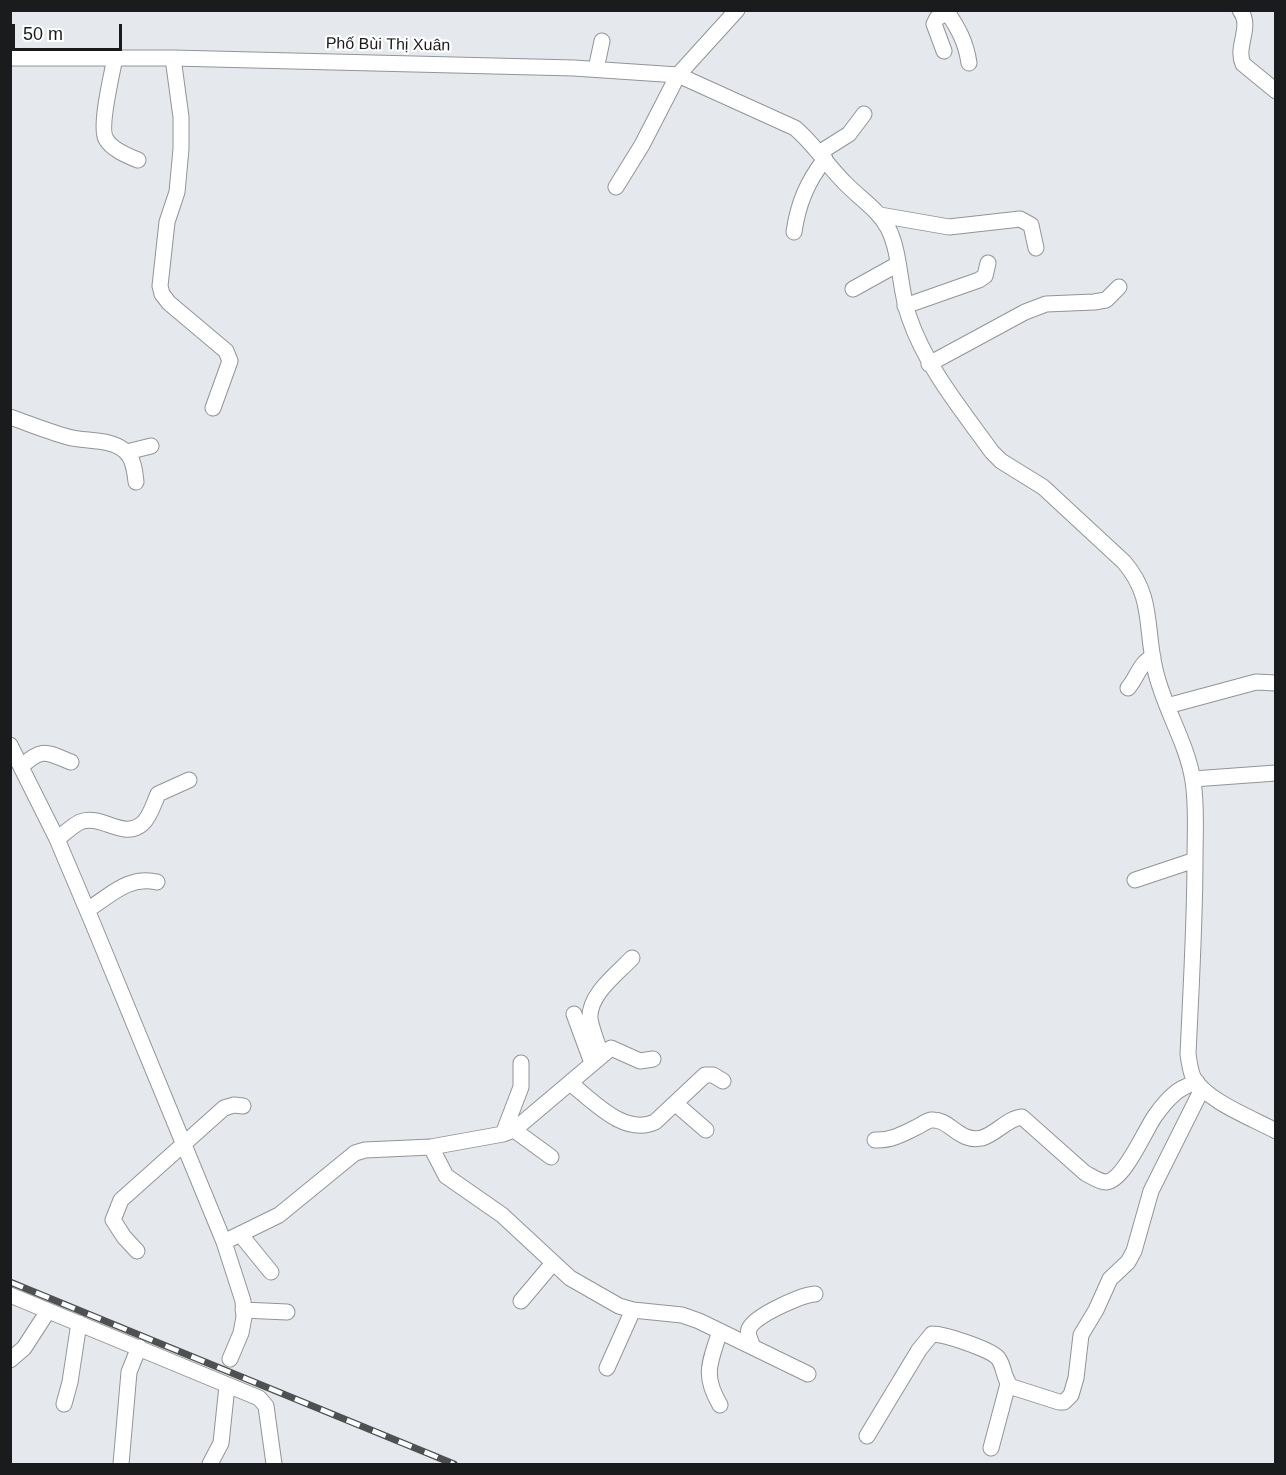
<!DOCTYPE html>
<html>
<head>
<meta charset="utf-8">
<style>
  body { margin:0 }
  #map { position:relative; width:1286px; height:1475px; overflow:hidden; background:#e5e8ed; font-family:Helvetica,sans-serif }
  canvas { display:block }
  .frame { position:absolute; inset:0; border:12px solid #191b1c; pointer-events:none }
  .scale { position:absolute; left:12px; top:24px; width:110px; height:27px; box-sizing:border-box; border:3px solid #191b1c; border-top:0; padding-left:8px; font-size:18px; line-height:21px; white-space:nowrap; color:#191b1c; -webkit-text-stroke:4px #fff; paint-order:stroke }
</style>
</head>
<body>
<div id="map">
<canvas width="1286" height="1475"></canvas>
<div class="frame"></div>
<div class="scale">50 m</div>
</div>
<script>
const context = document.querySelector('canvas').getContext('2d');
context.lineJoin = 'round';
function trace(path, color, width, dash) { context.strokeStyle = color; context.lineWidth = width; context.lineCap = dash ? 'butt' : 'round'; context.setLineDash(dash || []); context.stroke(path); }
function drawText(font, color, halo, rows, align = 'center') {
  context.font = font + ' Helvetica,sans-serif'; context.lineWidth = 4.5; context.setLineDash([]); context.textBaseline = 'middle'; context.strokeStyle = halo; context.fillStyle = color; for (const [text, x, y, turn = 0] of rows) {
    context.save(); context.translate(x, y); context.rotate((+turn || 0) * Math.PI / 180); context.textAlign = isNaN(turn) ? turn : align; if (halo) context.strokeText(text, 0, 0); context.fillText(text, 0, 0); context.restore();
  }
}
const minor = new Path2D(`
  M946,10c12,18 20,32 23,53
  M1240,10c13,17 -5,36 3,54l33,27
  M944,51l-10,-27 3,-6 11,-5
  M10,58h163l401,10 104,7 59,-65
  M115,58c-3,15 -16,70 -9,81 5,10 22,17 32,21
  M173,58l8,59v32l-4,43 -10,30 -7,64 2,8 7,9 57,48 4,10 -17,47
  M596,69l6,-28
  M819,153l30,-19 15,-20
  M616,187l26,-42 36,-70 117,53c19,16 32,37 49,54 15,16 34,27 44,46 13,25 11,61 21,89 17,50 52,92 83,135l9,9 42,26 81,75c30,35 21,65 31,107 8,38 32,73 38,112 4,25 2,52 2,77 0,65 -4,131 -7,196 1,8 2,15 5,23 13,24 59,41 83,54
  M880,215l69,12 71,-8 11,6 5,23
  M794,232c4,-28 13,-50 31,-73
  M853,289l45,-25
  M905,306l74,-26 6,-4 3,-13
  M929,364l96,-52 21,-8 48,-2 12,-2 13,-13
  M10,417c20,7 39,15 58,20 18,5 44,1 58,15 8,7 9,21 10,30
  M127,452l24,-6
  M1128,688c9,-10 12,-26 25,-31
  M1167,706l89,-24 20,1
  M10,745l47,94 36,85 131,318 19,59 1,16 -3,16 -11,26
  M21,767c21,-20 25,-15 50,-5
  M1193,779l83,-6
  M57,839c7,-5 15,-13 23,-17 21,-9 44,19 63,1 7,-6 11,-20 15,-29l31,-14
  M1135,880l60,-20
  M87,910c23,-14 42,-35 70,-28
  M574,1014l18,49
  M601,1055c-3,-11 -9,-24 -11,-36 -2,-24 27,-45 42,-61
  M570,1083c23,18 54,53 85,39l50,-47h8l10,6
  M676,1104l30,26
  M514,1130l37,27
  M503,1134l18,-47v-24
  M875,1140c16,1 30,-7 44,-14 3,-2 8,-5 12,-6 19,-2 27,23 51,18 14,-4 26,-20 40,-21l63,56c6,3 14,9 21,9 18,-1 39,-52 49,-66 5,-7 11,-15 18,-21 7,-7 15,-10 24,-13
  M431,1147l15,29 56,39 68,63 49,28 14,4 49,5 17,6 109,53
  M240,1234l31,38
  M224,1242l55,-27 76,-62 10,-3 66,-3 72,-13 11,-4 97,-82 29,13 13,-2
  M137,1251l-13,-14 -11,-17 8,-20 103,-92 10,-3 9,1
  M10,1295l249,103 7,8 8,58
  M521,1301l32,-38
  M243,1310l44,2
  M753,1347c-2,-5 -6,-13 -4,-18 6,-14 53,-34 66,-35
  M10,1360l14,-12 24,-37
  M607,1368l26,-58
  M64,1404l6,-22 9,-59
  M720,1405c-18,-31 -10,-42 0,-74
  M867,1436l52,-86 13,-16c12,0 58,15 66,24 7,9 5,22 14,29l47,15h5l7,-7 5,-17 5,-43 15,-25 14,-31 18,-17 6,-11 17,-60 51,-102
  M991,1448l17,-64
  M121,1464l8,-92 10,-25
  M210,1464l11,-21 6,-57`);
trace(minor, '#919599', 17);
trace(minor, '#fff', 15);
const rail = new Path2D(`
  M10,1282l444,182`);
trace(rail, '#4e5052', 7);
trace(rail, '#fff', 4.5, [14]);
drawText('16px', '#191b1c', '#fff', [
  ["Phố Bùi Thị Xuân",388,45,1]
]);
</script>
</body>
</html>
